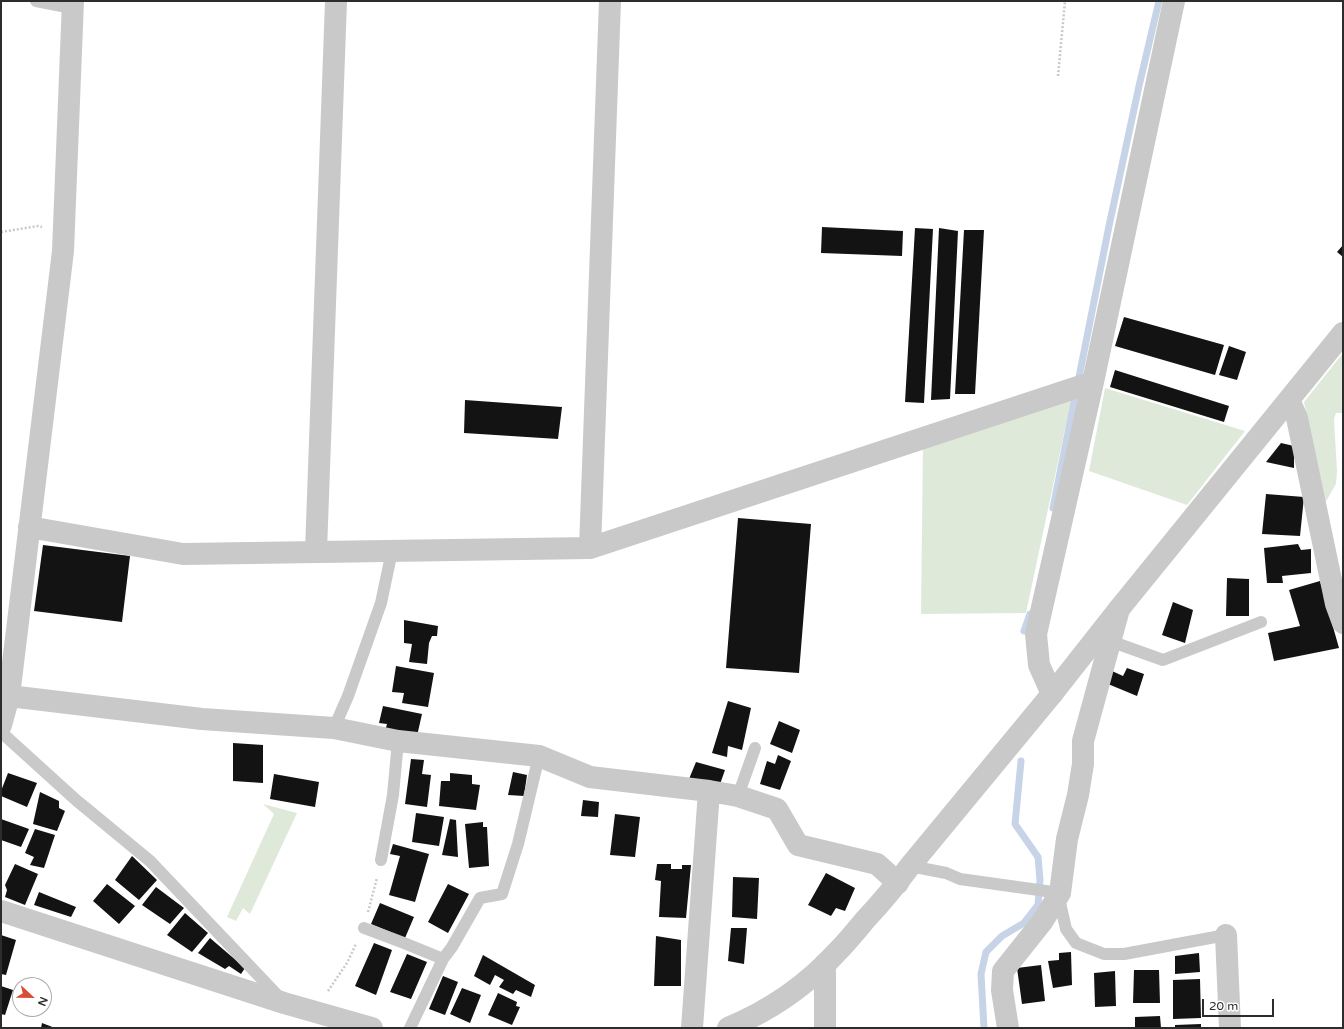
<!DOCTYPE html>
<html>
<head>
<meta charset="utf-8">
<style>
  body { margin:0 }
  #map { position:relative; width:1344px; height:1029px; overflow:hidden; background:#fff; font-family:"Varela Round",sans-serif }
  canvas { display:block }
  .frame { position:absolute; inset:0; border:2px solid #2c2c2c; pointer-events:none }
  .north { position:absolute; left:12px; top:977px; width:40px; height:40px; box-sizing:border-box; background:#fff; border:1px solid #ababab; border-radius:50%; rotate:112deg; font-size:11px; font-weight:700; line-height:16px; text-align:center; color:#2c2c2c }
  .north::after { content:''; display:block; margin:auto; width:14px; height:18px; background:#d94d37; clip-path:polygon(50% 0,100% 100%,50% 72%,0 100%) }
  .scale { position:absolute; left:1202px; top:999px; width:72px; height:18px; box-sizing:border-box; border:2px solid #2c2c2c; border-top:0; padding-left:5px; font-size:12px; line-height:14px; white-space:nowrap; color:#2c2c2c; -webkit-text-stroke:3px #fff; paint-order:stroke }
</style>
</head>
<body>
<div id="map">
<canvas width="1344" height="1029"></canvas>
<div class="frame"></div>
<div class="north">N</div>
<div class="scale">20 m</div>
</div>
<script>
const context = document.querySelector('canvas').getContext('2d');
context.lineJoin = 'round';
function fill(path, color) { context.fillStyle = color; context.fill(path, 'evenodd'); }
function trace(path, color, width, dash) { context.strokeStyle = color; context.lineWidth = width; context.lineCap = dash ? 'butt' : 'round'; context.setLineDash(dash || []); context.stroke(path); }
fill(new Path2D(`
  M1343,353v60h-7l-2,6 3,52 -1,13 -11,19 -21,-101z
  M1105,388l140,43 -58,74 -98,-34z
  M1072,396l-46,217 -105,1 2,-171z
  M263,804l34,9 -47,101 -7,-6 -7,13 -9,-4 47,-103z`), '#dfe9da');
trace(new Path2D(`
  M1053,508l56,-282 30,-140 20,-85
  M1024,631l6,-17
  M984,1028l-3,-54 5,-22 16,-16 22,-13 14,-18 2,-25 -2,-23 -23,-33 6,-63`), '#c7d4e8', 7);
fill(new Path2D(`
  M822,227l81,4 -1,25 -81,-3z
  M915,228l18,1 -9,174 -19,-1z
  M939,228l19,3 -8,168 -19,1z
  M964,230h20l-9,164h-20z
  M1343,245v12l-6,-5z
  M1124,317l100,28 -9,30 -100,-29z
  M1229,346l17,6 -9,28 -18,-5z
  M1115,370l114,36 -5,16 -114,-35z
  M465,400l97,7 -4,32 -94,-6z
  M1281,443l13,3v22l-28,-6z
  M1266,494l38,3 -4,39 -38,-2z
  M738,518l73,6 -12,149 -73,-5z
  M1298,544l3,6 10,-1v24l-29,3 1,7h-16l-3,-35z
  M43,545l87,11 -8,66 -88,-11z
  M1227,578l22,1v37h-23z
  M1320,581l19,67 -65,13 -6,-28 32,-7 -11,-36z
  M1173,602l20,8 -8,33 -23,-8z
  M404,620l34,6 -1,10h-5l-3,7 -2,21 -18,-2 3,-18 -8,-1z
  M396,666l38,7 -6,34 -26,-4 2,-10 -12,-1z
  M1127,668l17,6 -7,22 -29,-12 4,-13 11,5z
  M728,701l23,7 -9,42 -14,-4 -1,11 -15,-4z
  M383,706l39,8 -5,22 -32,-5 2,-7 -8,-1z
  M779,721l21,9 -8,23 -22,-9z
  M233,743l30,2v38l-30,-2z
  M778,755l13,6 -11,29 -20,-6 7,-23 8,3z
  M411,759l13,1 -2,14 9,1 -4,32 -22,-3z
  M696,762l29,8 -6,17 -30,-8z
  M513,772l14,3 -3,21 -16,-1z
  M8,773l29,10 -10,24 -26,-11v-5z
  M450,773l22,2v9l8,1 -4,25 -37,-4 2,-25h9z
  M274,774l45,8 -4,25 -45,-8z
  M40,792l19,9v7l6,3 -8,20 -24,-7z
  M583,800l16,2 -1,15 -17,-1z
  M416,813l28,4 -5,29 -27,-4z
  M615,814l25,3 -5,40 -25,-2z
  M1,819l28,10 -8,18 -20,-7z
  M450,819l6,1 2,37 -16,-2z
  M483,822v5h4l2,39 -20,2 -4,-44z
  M35,829l20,6 -11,33 -14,-3 4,-8 -9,-4z
  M393,844l36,10 -14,48 -26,-7 11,-39 -10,-2z
  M132,856l25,24 -18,20 -24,-20z
  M15,864l23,10 -13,31 -20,-8 2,-7 -2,-5z
  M657,864h14v5h11v-4h9l-5,53 -27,-1 2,-36 -6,-1z
  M826,873l29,15 -10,23 -9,-3 -5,8 -23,-11z
  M733,877l26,1 -2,41 -25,-2z
  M107,884l28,22 -16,18 -26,-23z
  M448,884l21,10 -21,39 -20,-11z
  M156,887l28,21 -14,16 -28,-19z
  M39,892l37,15 -5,10 -37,-12z
  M380,903l34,14 -9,21 -34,-14z
  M185,913l23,20 -16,19 -25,-17z
  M731,928h16l-3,36 -16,-3z
  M1,935l15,5 -10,35 -5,-1z
  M656,936l25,4v46h-27z
  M210,938l35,30 -4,6 -12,-8 -4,3 -27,-16z
  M374,943l18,7 -16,45 -21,-9z
  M1071,952l1,33 -19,3 -5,-27 11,-1v-7z
  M1199,953l1,19 -25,2v-18z
  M407,954l20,8 -16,37 -21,-7z
  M483,955l52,30 -4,12 -15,-7 -3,4 -14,-7 5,-7 -9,-5 -5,10 -16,-9z
  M1041,965l4,36 -23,3 -5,-36z
  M1134,970h25l1,33h-27z
  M1115,971l1,35 -21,1 -1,-34z
  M443,976l15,6 -13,33 -16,-6z
  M1200,979l1,39 -28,1v-39z
  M1,986l12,4 -8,25 -4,-1z
  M462,988l19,7 -11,28 -20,-9z
  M498,993l19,9 -1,4 4,1 -8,18 -24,-10z
  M1160,1016l1,12h-26v-11z
  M42,1023l13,5h-14z
  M1201,1024v4h-26v-3z`), '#131313');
trace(new Path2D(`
  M1058,76l7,-75
  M1,232l37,-6 4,1
  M368,912l9,-34
  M328,991l19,-28 9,-19`), '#c9c9c9', 2.5, [2, 2]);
trace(new Path2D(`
  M36,1l36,7
  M1110,641l53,19 98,-38
  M334,728l14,-32 33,-93 11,-52
  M1,732l75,68 74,61 129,136
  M738,796l17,-48
  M381,860l12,-65 5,-54
  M910,866l36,7 14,6 100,14
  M1059,898l7,31 10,14 28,11h20l102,-19
  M364,928l40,15 39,16
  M410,1028l33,-69 9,-12 28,-49 22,-4 16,-50 21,-88`), '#c9c9c9', 12);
trace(new Path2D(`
  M1289,400l8,18 39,186 7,19
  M29,527l154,27 407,-6 503,-166
  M590,548l20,-547
  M316,551l20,-550
  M1052,694l-13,-29 -3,-31 57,-252 81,-381
  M9,696l193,23 132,9 64,13 141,15 51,21 119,14 29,5 39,13 21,36 79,19 21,19
  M1,725l8,-29 54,-445 10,-250
  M1226,935l4,93
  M825,964v64
  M692,1028l17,-237
  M1008,1028l-6,-38 1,-19 39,-49 18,-29 7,-54 11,-44 5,-31v-23l36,-132`), '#c9c9c9', 22);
trace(new Path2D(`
  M1,911l283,92 88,25
  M728,1028c41,-17 79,-43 109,-76 10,-10 19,-21 28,-32 16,-17 31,-35 45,-54l142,-172 67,-85 224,-276`), '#c9c9c9', 22);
</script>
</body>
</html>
